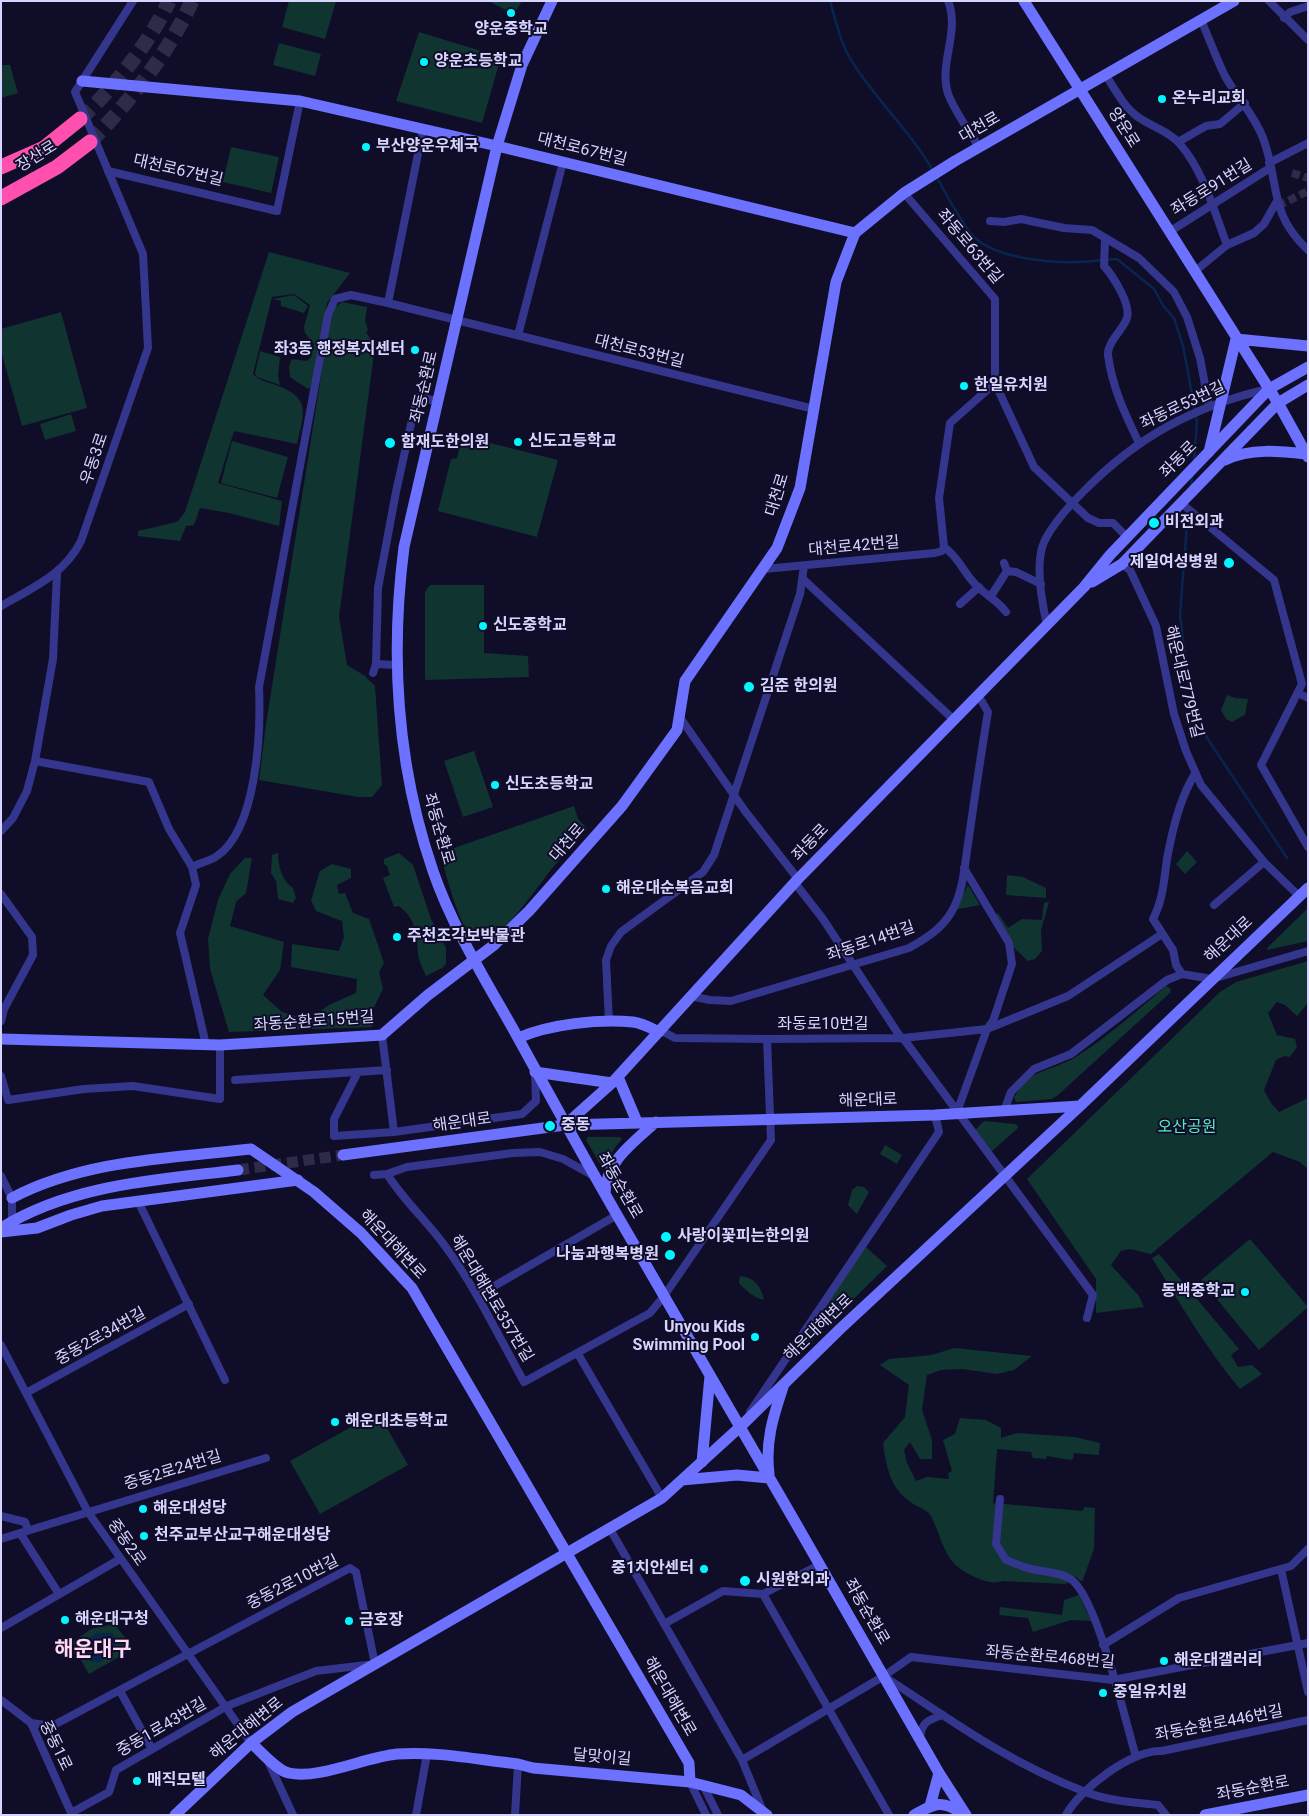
<!DOCTYPE html>
<html>
<head>
<meta charset="utf-8">
<style>
  body { margin:0 }
  #map { position:relative; width:1309px; height:1816px; overflow:hidden; background:#100d29; font-family:Roboto,sans-serif }
  canvas { display:block }
  .frame { position:absolute; inset:0; border:2px solid #d7d5ff; pointer-events:none }
</style>
</head>
<body>
<div id="map">
<canvas width="1309" height="1816"></canvas>
<div class="frame"></div>
</div>
<script>
const context = document.querySelector('canvas').getContext('2d');
context.lineJoin = 'round';
function fill(path, color) { context.fillStyle = color; context.fill(path, 'evenodd'); }
function trace(path, color, width, dash) { context.strokeStyle = color; context.lineWidth = width; context.lineCap = dash ? 'butt' : 'round'; context.setLineDash(dash || []); context.stroke(path); }
function drawText(font, color, halo, rows, align = 'center') {
  context.font = font + ' Roboto,"Noto Sans KR",sans-serif'; context.lineWidth = 4; context.setLineDash([]); context.textBaseline = 'middle'; context.strokeStyle = halo; context.fillStyle = color; for (const [text, x, y, turn = 0] of rows) {
    context.save(); context.translate(x, y); context.rotate((+turn || 0) * Math.PI / 180); context.textAlign = isNaN(turn) ? turn : align; if (halo) context.strokeText(text, 0, 0); context.fillText(text, 0, 0); context.restore();
  }
}
fill(new Path2D(`
  M289,1h47l-11,38 -43,-12z
  M488,1h34l-8,13z
  M419,32l82,25 -19,66 -86,-22z
  M279,43l42,11 -6,22 -42,-11z
  M1,65h9l8,28 -17,5z
  M231,147l48,10 -8,36 -48,-11z
  M269,252l81,21 -23,30 -16,84 -3,2 -18,-12 -1,-11 3,-7 15,2 4,-4 3,-13 -9,-11 -1,-6 6,-22 -16,-11 -22,3 -19,77c6,7 12,7 20,10 38,13 32,27 24,60l-63,-13 -16,52 64,18 -3,25 -50,-13 -29,-5 -6,17 -8,1 -6,15 -42,-5v-5l39,-9 8,-10z
  M294,295l14,11 -4,7 -23,-7v-5l-8,-2z
  M342,302l25,5 -2,13 3,10 -2,2 9,14 -36,271 8,48 18,11 10,10 7,99 -10,12h-14l-99,-17 7,-56 64,-405 4,-11z
  M61,312l26,96 -65,18 -21,-75v-22z
  M260,351l20,6 -2,19 2,9 -23,-8 -2,-3z
  M71,414l5,17 -31,9 -5,-16z
  M462,436l96,24 -21,77 -99,-26 13,-52 6,-1z
  M232,441l56,16 -11,41 -56,-15z
  M430,585h54v68l44,3 1,21 -104,3v-88z
  M1227,695l8,3 13,1 -3,16 -13,7 -6,-3 -5,-9z
  M474,751l19,56 -30,10 -19,-56z
  M574,806l4,13 9,9c-12,14 -25,28 -37,43 -12,15 -55,80 -75,69 -15,-8 -30,-70 -35,-87z
  M1187,851l10,11 -12,12 -9,-10z
  M278,853c0,13 4,28 15,35l3,10 -3,5 -15,-4 -2,-18 -5,-8 1,-18z
  M399,853l14,12 18,54 15,29v16l-4,4 -16,8c-3,-7 -8,-16 -8,-23 -1,-19 -2,-34 -19,-47l-5,1 -11,-29 7,-3 -3,-9 -3,-2v-5z
  M245,858h7l-6,35 -10,9 -6,24 54,16 -4,28 -17,25 19,17 26,8 21,-15 27,-12 1,-14 -66,-12 1,-23 47,7 5,-14 -2,-16 -26,-10 -5,-11 9,-29 12,-7 19,5v9l-14,7 2,9 6,-1 8,20 16,6 15,44 -5,9 4,17 -10,20 -1,18 -143,5 -19,-63 -2,-30 10,-39 12,-26z
  M1007,875l16,2 23,11v10l-40,-3z
  M968,885l12,20 -22,4 -1,-2z
  M1049,902l-8,28 1,21 -7,8 -7,2 -16,-15 -16,-31 2,-2 10,15 14,-9 20,1 2,-17z
  M1308,908v33l-41,9 1,-3z
  M1308,961v42l-11,13 -12,-11 -8,-3 -9,11 9,22 18,4 2,8 -7,10 -6,-1 -8,4 -12,30 7,13 8,9 29,-14v71l-8,-7 -27,-10 -122,102 -21,-5 -9,2 -10,14 28,31 5,11 -48,6v-34l-69,-100 193,-187 16,-10z
  M1166,986l4,2 1,4 -113,103 -6,4 -36,3 -2,-5c17,-29 35,-25 60,-39 30,-18 65,-49 92,-72z
  M984,1121l31,3 3,2 -1,3 -25,22h-4l-13,-21z
  M588,1137h32l2,2 -8,10 -11,20 -17,-29z
  M885,1145l17,10 -5,9 -17,-10z
  M857,1186l7,1 5,5 -12,22 -9,-9 4,-15z
  M1250,1239l58,68 -49,43 -58,-70z
  M866,1247l21,19 -76,75 -5,1 -1,-6z
  M1159,1254l80,95 -8,6 7,12 14,-2 10,9 -22,15c-34,-40 -60,-86 -88,-131z
  M740,1276c14,1 21,10 24,24 -11,-3 -18,-9 -25,-17z
  M954,1348l78,8 -18,14 -17,4 -35,-5 -21,1 -14,5 -5,35 10,30v19h-12l-10,-17 -6,8 3,13 9,18 11,-4 22,2 -1,-6 4,-2 -9,-31 12,-6 5,-16 26,2 15,8v10l16,-5 58,4 25,6 -1,12 -25,-2 -1,6 -3,1 -23,-4 -1,3 -13,-1 -2,-6 -34,-3 -4,54 90,8 1,-4 11,1 -1,41 -12,33 -7,-6 -9,8 -63,-3c-10,3 -16,1 -26,-3 -35,-15 -31,-32 -46,-62 -3,-6 -14,-9 -19,-13 -21,-13 -26,-36 -29,-60l22,-26 4,-32 -29,-20 9,-6 43,-4z
  M378,1412l30,53 -88,49 -30,-53z
  M1079,1595l12,26 -20,-1 -38,12 -5,-14 -29,-3 1,-8 62,8 2,-15z
  M110,1625h5l13,16 -2,12 -37,21 -11,-19 -6,-2 -4,-8 23,-16zM111,1633l5,5 -2,14 -24,9 -5,-8 1,-12 10,-7z`), '#103430');
fill(new Path2D(`
  M111,1633l5,5 -2,14 -14,10 -10,-1 -5,-8 1,-12 10,-7zM99,1641l4,1 1,4 -6,8 -6,2v-5z`), '#07264f');
trace(new Path2D(`
  M830,1c6,21 11,44 23,62 24,38 58,69 80,108
  M936,176c8,14 28,52 39,62 22,20 74,25 104,24 12,0 25,-3 38,-3l37,30 10,18 10,11 9,28 14,75 -3,40
  M1191,486l1,-12
  M1188,512l-8,102 8,68 19,56 80,120`), '#07264f', 2.5);
trace(new Path2D(`
  M1292,173l16,5
  M1278,206l30,-15`), '#2e2b49', 8, [8, 4]);
trace(new Path2D(`
  M238,1170l105,-15`), '#2e2b49', 11, [11, 5.5]);
trace(new Path2D(`
  M80,119c33,-30 70,-77 89,-118
  M90,142c40,-41 78,-88 102,-141`), '#2e2b49', 15, [15, 8]);
trace(new Path2D(`
  M948,1c12,29 -8,60 -1,89 3,15 24,43 32,58
  M1269,1l39,39
  M1284,18l6,-6 18,-6
  M1201,20c8,18 15,38 24,56 12,22 29,38 38,62 17,45 5,75 45,112
  M1105,74c10,15 18,32 33,43 14,10 31,14 42,27 24,28 34,67 47,101
  M1178,142l28,-16 14,-2 25,-21
  M1269,163l39,-20
  M108,171l169,40 23,-110
  M904,193l91,106v84l39,84 54,51 11,5h14l14,14
  M990,221l14,1 17,-3 43,9 28,2 47,28 35,34 13,25 13,41 9,48
  M1169,232l101,-64
  M1105,240l-1,26c9,10 27,38 23,52 -4,12 -20,24 -19,37 4,32 17,59 31,88
  M1194,272l33,-27 27,-12 10,-9 13,-23
  M388,303l35,-174
  M518,335l45,-173
  M1181,503l93,77 28,104 -41,81 47,82
  M944,547c15,10 20,27 33,39 10,10 21,15 29,26
  M1004,563l3,8 9,1 25,12
  M1122,564l8,6 26,56 18,88 12,37 15,34 63,77 35,34
  M764,569l171,-16 7,-2 2,-4 -5,-49 11,-75 45,-40
  M803,579l151,141
  M991,596l16,-25
  M960,604l19,-17
  M1,606c31,-18 64,-32 80,-65l67,-193 -5,-94 -68,-162 58,-91
  M1047,625c-5,-22 -12,-62 -3,-83 9,-19 26,-37 40,-51 53,-54 110,-85 184,-102
  M376,664l2,-76 18,-96 21,-95 20,4
  M373,673l3,-9 20,1
  M1298,693l10,5
  M679,716l66,95 53,68
  M35,761l114,21 20,47 23,38 4,18 -16,48 26,112
  M1195,774c-15,23 -23,57 -28,85 -3,21 -4,41 -14,60l20,31 3,15 6,9 30,5 96,-28
  M1,831l12,-13 14,-27 8,-30 18,-102 4,-86
  M192,867c8,-4 18,-6 25,-11 40,-27 44,-124 42,-169l69,-372 7,-16 16,-4 37,8 426,106
  M795,883l28,36 78,119
  M1,894l31,43 1,18 -29,54 -3,12
  M1214,905l50,-43
  M690,996l20,4 21,1 178,-53c16,-9 33,-19 43,-37 12,-21 13,-50 17,-74 6,-42 12,-83 19,-125l-10,-17
  M609,1022l-3,-62 5,-14 10,-14 82,-60 11,-17 86,-261 4,-28
  M660,1030l15,8 92,1 136,-1 84,-9 81,-33 94,-62
  M382,1035l12,97 128,-18 14,-13 -1,-29
  M903,1038l190,257 -6,23
  M358,1072l-24,47v17l60,-4
  M1,1076l7,24 76,-11 49,-3 87,13v-54
  M235,1080l152,-10
  M1004,1111l7,-19 23,-23 37,-15 96,-74 15,-6
  M957,1112l30,-83 6,-8 19,-57 -3,-21 -45,-75
  M374,1175l13,-1
  M1,1176l11,22v24
  M594,1176l-31,-17 -23,-7 -27,1 -106,14 -20,7c17,27 40,47 58,72 31,42 54,91 79,136l126,-69 14,-17 107,-156 -4,-101
  M138,1201l87,179
  M477,1296l140,-81
  M1,1345l87,167 163,231
  M578,1354l84,144
  M26,1393l163,-89
  M750,1412l189,-280 -4,-17
  M1000,1499l-4,45 10,16c8,3 17,7 25,9 13,3 30,3 41,11 26,21 53,140 64,177
  M1,1516l24,6 3,8
  M610,1529l132,231 20,49
  M20,1533l39,61
  M1,1539l265,-81
  M1281,1569l27,123
  M763,1594l126,221
  M664,1624l59,-33 40,3 56,-29
  M1,1628l119,-69
  M1103,1645l76,-47 112,-32 17,-17
  M885,1677c66,43 124,86 198,114 24,10 50,11 75,14l8,10
  M120,1691l32,58
  M1,1700l30,23 41,92
  M31,1723l21,3 298,-158 6,4 19,92 -59,7 -89,35 -111,64 -7,22 -38,21
  M920,1739c1,-16 7,-19 23,-24
  M742,1760l142,-84 27,-19 202,23 195,-37
  M268,1761l25,54
  M690,1782l16,33
  M703,1785l15,30
  M416,1815l11,-61
  M515,1815l3,-51
  M1066,1815c14,-26 65,-65 96,-64l146,-31`), '#34368d', 8);
trace(new Path2D(`
  M552,1l-30,64 -25,81 -93,401c-14,109 -7,219 29,324 19,56 55,113 84,165 33,60 66,120 100,179 108,186 216,371 322,558l27,42
  M1024,1l254,402 30,54
  M82,81l218,20 197,45 358,87
  M1209,452l27,-113 72,7
  M1225,460c26,-12 54,-9 81,-6l1,-3
  M1092,582l30,-18 156,-161 30,-18
  M518,1038c32,-14 80,-19 115,-16 9,1 18,6 26,10
  M1,1039l219,6 162,-10 46,-40 66,-50 35,-34 93,-105 55,-76 8,-49 92,-133 23,-60 36,-206 19,-49 49,-40 51,-32 279,-160
  M535,1072l77,11
  M618,1077l19,45
  M565,1125l47,-42 186,-204 286,-292 26,-32 159,-166 39,-22
  M343,1155l222,-30 370,-10 145,-9 228,-218
  M605,1194c0,-32 29,-52 51,-72
  M12,1198c72,-38 159,-40 239,-49l63,43 47,41 51,55 277,475 1,19
  M1,1228c71,-44 156,-48 237,-58
  M1,1232l36,-4 34,-13 31,-9 196,-26
  M702,1462l8,-86
  M769,1474c-4,-32 4,-57 14,-87
  M682,1480l55,-5 32,3
  M251,1743c10,8 26,28 38,30 28,7 77,-16 108,-19 40,-3 82,6 121,10l15,4 157,14 51,13 26,20
  M930,1806l9,-33
  M175,1815l76,-72 41,-31 370,-214 78,-71 100,-98 240,-223
  M914,1815c21,-12 29,-16 50,0
  M1205,1815l103,-20`), '#6c72ff', 11);
trace(new Path2D(`
  M1,167l43,-19 36,-29
  M1,198l56,-31 33,-25`), '#ff50af', 15);
for (const [x, y, r, color] of [
  [511,13,5,"#01f6ff"],
  [424,62,5,"#01f6ff"],
  [1162,99,5,"#01f6ff"],
  [366,147,5,"#01f6ff"],
  [415,350,5,"#01f6ff"],
  [964,386,5,"#01f6ff"],
  [518,442,5,"#01f6ff"],
  [390,443,6,"#01f6ff"],
  [1154,523,6,"#01f6ff"],
  [1229,563,6,"#01f6ff"],
  [483,626,5,"#01f6ff"],
  [749,687,6,"#01f6ff"],
  [495,785,5,"#01f6ff"],
  [606,889,5,"#01f6ff"],
  [397,937,5,"#01f6ff"],
  [550,1126,6,"#01f6ff"],
  [666,1237,6,"#01f6ff"],
  [670,1255,6,"#01f6ff"],
  [1245,1292,5,"#01f6ff"],
  [755,1337,5,"#01f6ff"],
  [335,1422,5,"#01f6ff"],
  [143,1509,5,"#01f6ff"],
  [144,1536,5,"#01f6ff"],
  [704,1569,5,"#01f6ff"],
  [745,1581,6,"#01f6ff"],
  [65,1620,5,"#01f6ff"],
  [349,1621,5,"#01f6ff"],
  [1164,1661,5,"#01f6ff"],
  [1103,1693,5,"#01f6ff"],
  [137,1781,5,"#01f6ff"]
]) { const dot = new Path2D(); dot.arc(x, y, r, 0, 2 * Math.PI); context.fillStyle = color; context.fill(dot); trace(dot, '#100d29', 2); }
drawText('bold 16px', '#d7d5ff', '#100d29', [
  ["양운중학교",511,30,"center"],
  ["양운초등학교",434,62],
  ["온누리교회",1172,99],
  ["부산양운우체국",376,147],
  ["좌3동 행정복지센터",405,350,"right"],
  ["한일유치원",974,386],
  ["신도고등학교",528,442],
  ["함재도한의원",401,443],
  ["비전외과",1165,523],
  ["제일여성병원",1218,563,"right"],
  ["신도중학교",493,626],
  ["김준 한의원",760,687],
  ["신도초등학교",505,785],
  ["해운대순복음교회",616,889],
  ["주천조각보박물관",407,937],
  ["중동",561,1126],
  ["사랑이꽃피는한의원",677,1237],
  ["나눔과행복병원",659,1255,"right"],
  ["동백중학교",1235,1292,"right"],
  ["Unyou Kids",745,1328,"right"],
  ["Swimming Pool",745,1346,"right"],
  ["해운대초등학교",345,1422],
  ["해운대성당",153,1509],
  ["천주교부산교구해운대성당",154,1536],
  ["중1치안센터",694,1569,"right"],
  ["시원한외과",756,1581],
  ["해운대구청",75,1620],
  ["금호장",359,1621],
  ["해운대갤러리",1174,1661],
  ["중일유치원",1113,1693],
  ["매직모텔",147,1781]
], 'left');
drawText('16px', '#d7d5ff', '#100d29', [
  ["대천로",980,128,-30],
  ["양운로",1123,128,58],
  ["대천로67번길",582,150,14],
  ["장산로",37,157,-32],
  ["대천로67번길",178,171,13],
  ["좌동로91번길",1212,188,-32],
  ["좌동로63번길",969,247,50],
  ["대천로53번길",639,352,14],
  ["좌동순환로",425,387,-77],
  ["좌동로53번길",1183,406,-25],
  ["우동3로",95,459,-71],
  ["좌동로",1179,460,-45],
  ["대천로",778,495,-73],
  ["대천로42번길",854,547,-5],
  ["해운대로779번길",1183,682,76],
  ["좌동순환로",438,829,74],
  ["대천로",568,843,-49],
  ["좌동로",811,843,-46],
  ["해운대로",1229,940,-43],
  ["좌동로14번길",871,942,-19],
  ["좌동순환로15번길",314,1022,-4],
  ["좌동로10번길",823,1025],
  ["해운대로",868,1101,-2],
  ["해운대로",462,1123,-8],
  ["좌동순환로",619,1186,60],
  ["해운대해변로",392,1245,47],
  ["해운대해변로357번길",491,1299,59],
  ["해운대해변로",819,1328,-44],
  ["중동2로34번길",101,1337,-29],
  ["중동2로24번길",173,1471,-17],
  ["중동2로",126,1543,55],
  ["중동2로10번길",293,1583,-27],
  ["좌동순환로",866,1612,60],
  ["좌동순환로468번길",1050,1658,5],
  ["해운대해변로",669,1697,60],
  ["좌동순환로446번길",1219,1724,-11],
  ["중동1로43번길",162,1728,-30],
  ["해운대해변로",247,1729,-39],
  ["중동1로",55,1746,64],
  ["달맞이길",602,1758,5],
  ["좌동순환로",1253,1789,-11]
]);
drawText('16px', '#55ecbc', '#100d29', [
  ["오산공원",1187,1128]
]);
drawText('bold 21px', '#ffd7f3', '#100d29', [
  ["해운대구",93,1651]
]);
</script>
</body>
</html>
